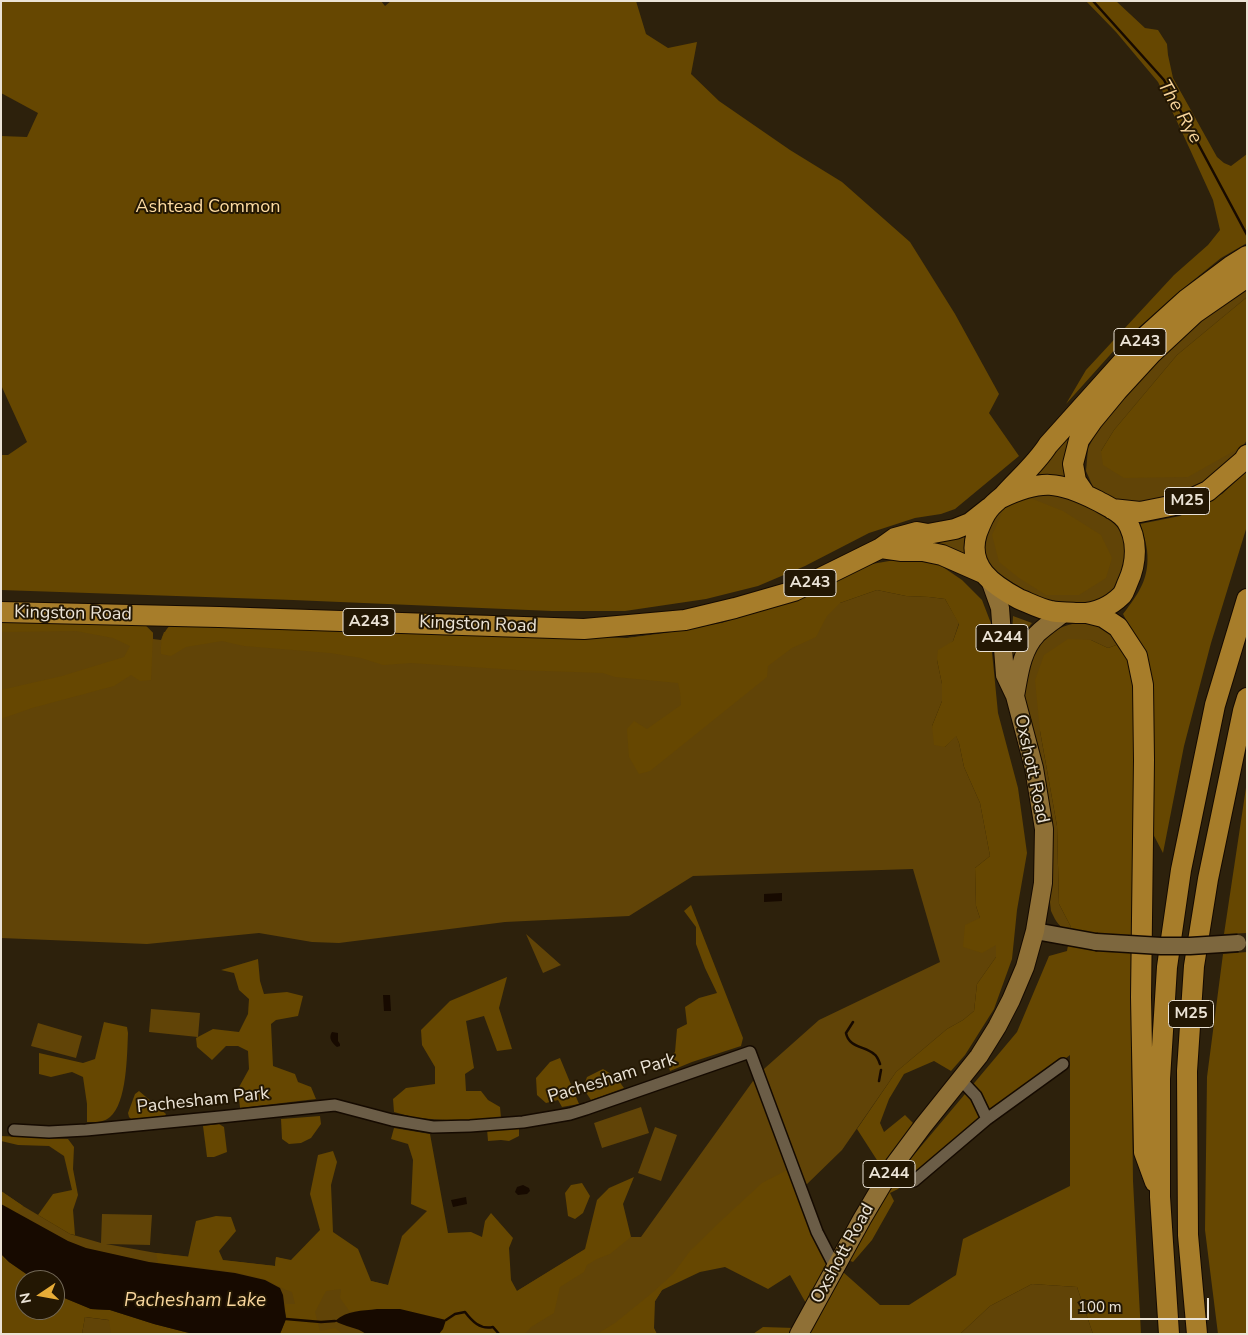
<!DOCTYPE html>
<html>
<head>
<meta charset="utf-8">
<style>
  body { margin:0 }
  #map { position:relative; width:1248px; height:1335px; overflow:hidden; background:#2d210c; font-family:"Nunito Sans",sans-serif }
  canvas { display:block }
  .frame { position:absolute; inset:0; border:2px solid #ebe3d6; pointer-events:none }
  .north { position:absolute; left:15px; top:1270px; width:50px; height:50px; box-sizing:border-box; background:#231703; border:1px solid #736957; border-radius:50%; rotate:258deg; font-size:14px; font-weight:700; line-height:20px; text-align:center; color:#ebe3d6 }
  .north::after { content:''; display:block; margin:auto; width:18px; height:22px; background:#e7ac37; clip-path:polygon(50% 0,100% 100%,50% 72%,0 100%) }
  .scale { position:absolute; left:1070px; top:1298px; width:139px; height:22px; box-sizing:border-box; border:2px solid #ebe3d6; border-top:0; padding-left:6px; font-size:15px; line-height:18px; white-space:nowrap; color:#ebe3d6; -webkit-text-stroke:4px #231703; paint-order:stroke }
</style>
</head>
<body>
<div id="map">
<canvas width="1248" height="1335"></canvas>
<div class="frame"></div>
<div class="north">N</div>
<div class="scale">100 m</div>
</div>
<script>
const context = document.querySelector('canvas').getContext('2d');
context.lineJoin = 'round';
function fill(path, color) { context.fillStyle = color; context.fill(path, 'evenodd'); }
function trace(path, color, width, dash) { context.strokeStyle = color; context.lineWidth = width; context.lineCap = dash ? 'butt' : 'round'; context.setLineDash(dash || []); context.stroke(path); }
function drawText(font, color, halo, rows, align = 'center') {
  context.font = font + ' "Nunito Sans",sans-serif'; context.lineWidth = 4; context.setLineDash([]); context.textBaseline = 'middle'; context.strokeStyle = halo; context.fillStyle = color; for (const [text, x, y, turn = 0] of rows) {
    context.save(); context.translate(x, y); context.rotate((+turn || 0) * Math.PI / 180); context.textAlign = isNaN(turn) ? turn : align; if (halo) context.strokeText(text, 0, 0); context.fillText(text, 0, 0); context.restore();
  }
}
fill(new Path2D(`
  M1247,286v11l-70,58 -63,75 -13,21 142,-5 -28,29 -27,18 -55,11 -25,-7 -15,-10 -7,-16 2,-23 10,-18 17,-26 82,-82z
  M1086,411l-18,69 -16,-5 -19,-1z
  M1054,492l51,22 15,16 6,18 -3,27 -11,16 -13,9 -15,3 -16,1 -20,-4 -19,-7 -33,-21 -9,-12 -4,-14 1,-14 20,-32z
  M967,531l-1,15 1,9 -11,-5 -47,-9z
  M877,590l29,6 23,1 16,2 14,24 -6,18 -16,19 5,24v17l-10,25 13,21 11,-12 3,8 5,24 16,36 10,53 -15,12 1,38 4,12 16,27v12l-19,27 -3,27 -11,9 -16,9 -51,43 -54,78 -37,36 -10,3 -133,101 -20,32 -13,12h-330l-13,-22 -6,22h-87l-138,-41v-13h-20l-34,-26v-63l22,15 47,28 31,9 1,-29 50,1 -2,30 -44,-1 50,9 119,13 1,-9 210,53 100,-61 45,-12h10l112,-156 12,-13 54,-48 121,-58 -27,-93 -220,7 -64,40 -124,6 -166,21 -27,-1 -53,-9 -112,11 -146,-6v-319l58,1 31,4 55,1 8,8v6l8,1 3,-8 463,6 39,-5 56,-10 58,-19 60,-1z
  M1013,616l19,7c-13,14 -17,31 -19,49l-2,-20z
  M1075,623l16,1 17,7 11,13 -11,4 -17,-8 -51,91 17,95 2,78 12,23 -1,5c-11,-5 -14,-10 -19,-21l-23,-198c-3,-12 -6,-24 -4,-36 2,-11 12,-35 22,-42 9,-6 19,-9 29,-12z
  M526,934l35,31 -18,8z
  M151,1009l49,4 -2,24 -49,-5z
  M38,1023l44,13 -6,22 -45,-12z
  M641,1107l8,26 -47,15 -8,-25z
  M655,1127l22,8 -16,46 -23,-8z
  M1032,1284l45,3 16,47h-133l30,-28z
  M85,1317l30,4 2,13h-35z`), '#614407');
fill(new Path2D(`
  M1,1h380l4,5 6,-5h245l10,33 22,14 29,-6 -6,32 28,27 71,49 52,32 68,60 45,72 44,80 -10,19 30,43 -64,53 -14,5 -26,4 -46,15 -64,33 -47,20 -52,13 -81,12h-73l-259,-11 -292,-10v-135h7l19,-13 -26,-57v-249l26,1 11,-24 -37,-20z
  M1086,1h30l29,27 13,2 9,14 1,11 5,23 44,79 7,6 7,3 16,-12v89l-26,15 -46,37 -57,51 -52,58 20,-34 88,-95 34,-30 12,-15 -7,-30 -31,-68 -24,-50 -42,-50z
  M1247,297v143l-4,6 -55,31 -64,1 -21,-13 -2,-14 13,-21 63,-75z
  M1247,471v55l-36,117 -27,103 -21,107 -11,-21 -14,-189 -15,-29c16,-21 27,-36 24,-64 -1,-8 -4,-18 -7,-26l40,-8 42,-22z
  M1028,497l35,14 38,24 11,23 -6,20 -27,17h-33l-27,-17 -20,-16 -7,-27 13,-29z
  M895,560l24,1 21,4 22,15 20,20 10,26 -1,17 3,29 4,41 20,75 9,65 -10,57 -5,49 -18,50 -29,46 -14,16 -17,-10 -30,13 -15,25 -9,24 4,9 21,-17 10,10 -31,46 -27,-42 39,-57 51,-43 16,-9 11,-9 3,-27 19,-27v-12l-14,8 -19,-6 2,-22 15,-7 -4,-12 -1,-38 15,-12 -10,-53 -16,-36 -5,-24 -3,-7 -11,11 -11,-2 -2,-19 10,-25v-17l-5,-24 1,-10 15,-9 6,-17 -14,-25 -16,-2 -23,-1 -29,-6 -37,13 -13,13 -11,21 -24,11 -24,18 -1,11 -117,94 -11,3 -10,-17 -2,-28 7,-8 13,8 34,-24 -1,-13 -2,-9 -63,-6 -12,-4 -87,-3 -105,-7 -28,2 -22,-7 -31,-5 -86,-7 -22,-5 -36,6 -15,9 -10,-2c0,-14 0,-18 9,-29l457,13 39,-5 56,-10 58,-19 86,-39z
  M1,619l58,1 31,4 55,1 8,8 -2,47 -11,1 -9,-6 -17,11 -82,22 -31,11v-29l61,-14 62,-19 6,-11 -17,-8 -37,-7 -75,1z
  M1068,639l23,1 17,8 11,-4 12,19 3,30v140l-3,196 2,152 8,153h-48l-16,-47 -45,-3 -42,22 -30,28h-150l33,-62 37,33h29l47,-30 7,-36 107,-53v-131l-157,121 -15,13 -8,4 4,8 -22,39 -19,22 -5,-2 43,-75 11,-16 115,-137 32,-76 18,-5 4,-24 -12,-23 -2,-78 -17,-95 -5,-51 9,-25z
  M1247,781v152l-23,1z
  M691,905l52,133 -2,8 -49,16 -22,9 -3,-10 8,-9 2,-23 10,-5 -2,-17 14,-9 18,-5 -12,-25 -9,-24v-17l-12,-16z
  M1247,952v382h-29l-13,-104 2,-153 16,-123z
  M258,959l2,22 4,13 23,-2 16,4 -5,20 -22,4 -5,4 2,42 22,8 3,8 13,5 5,12 -76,9 -2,-19 11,-20 -1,-18 -10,-5h-12l-14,14 -15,-13 -1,-9 17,-9 26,3 9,-18 1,-15 -10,-9 -5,-17 -13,-3z
  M507,977l-8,31 13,41 -15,2 -13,-35 -18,5 8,47 -9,6 1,17h15l7,9 12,7 1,11 -39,3 -46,-3 -22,-6 -1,-13 13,-11 29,-4v-17l-13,-22 -1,-15 29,-29z
  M104,1022l23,5 1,6c-1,22 -1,70 -18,84 -7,6 -15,5 -23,5v-18l-4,-27 -11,-5 -21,5 -12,-3v-21l44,10 12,-4z
  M560,1058l19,46 -17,3 -4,-7 -12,3 -9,-8 -1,-17 14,-16z
  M603,1069l13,8 8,11 -33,12 -8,-12 4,-11z
  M139,1091l27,23 -1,2 -34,3 -2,-2 -1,-4 7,-19z
  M320,1116l1,8 -10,14 -10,5 -12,1 -7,-5 -1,-20z
  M219,1124l5,3 3,25 -13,5h-7l-4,-31z
  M394,1128l36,6 18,99 23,-1 11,5 3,-16 6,-8 22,25 -4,10 2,32 6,11 68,-42 12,-49 12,-12 25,-11 -11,27 8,33 -21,17 -13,5 -10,6 -3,7 -24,15 -6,26 -23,14 -6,7h-86l4,-5 -43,-20h-23l-27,3 -10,-14 1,-9 -15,2 -11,21 5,19 15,-3 8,6h-63l6,-15 -1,-15h10l-3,-12c-10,-3 -19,-9 -29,-13 -33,-10 -70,-11 -105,-16l-2,-10 32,4 8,-36 20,-5 15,1 5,14 -17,20 4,9 52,6 1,-9 15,3 29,-30 -10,-36 8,-39 15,-4 4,11 -6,23 2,47 25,17 13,32 17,4 14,-49 25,-25 -16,-7 2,-44 -5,-16 -17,-5z
  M519,1128v8l-10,5 -8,-1 -13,1 -1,-12z
  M1,1136l67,3 6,8 -1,22 5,26 -5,15 2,25 -5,-1 -32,-19 15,-21 19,-4 -8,-34 -15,-10 -31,-1 -17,-4z
  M787,1170l30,72 12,23 -22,40 -17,-30 -22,14 -43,-22 -25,5 -38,18 -7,11 -1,27 3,6h-60l18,-11 37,-30 21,-19 17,-23 33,-32 39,-36z
  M582,1183l8,13 -7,17 -8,6 -7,-3 -3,-23 6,-8z
  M1,1191l22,15 -6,7 -16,-9z
  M1,1254l8,8 26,18h-10v30h30v-17l7,4 29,12 19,1 44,14 39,10h-82l-2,-14 -24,-3 -3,17h-81z
  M763,1327l32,1 -3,6h-39z`), '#664701');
fill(new Path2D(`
  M782,893v8l-18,1v-8z
  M383,995h7l1,16h-7z
  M332,1032l6,1v8l2,3v2l-3,1c-5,-4 -9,-9 -5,-15z
  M523,1185l6,3 1,3 -3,3 -9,1 -3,-3 2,-5z
  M466,1197l1,7 -14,3 -2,-7z
  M1,1204l67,37 18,7 63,14 86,11 30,7 15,8 3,7 3,24 -6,15h-87l-39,-10 -44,-14 -19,-1 -29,-12 -7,-4v-13h-20l-26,-18 -8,-8z
  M377,1309h23l46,11 -3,9 -4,5h-73c-9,-7 -21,-7 -31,-13 12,-11 27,-10 42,-12z`), '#170a00');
trace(new Path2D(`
  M1093,1l71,79 83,155
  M853,1022l-7,11c3,15 19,13 28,21 3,2 5,7 6,10
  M879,1081l2,-11
  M286,1319l35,3 14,-1
  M446,1320l9,-6 10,-2c7,9 15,18 28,15l6,7`), '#170a00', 2.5);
const street = new Path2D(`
  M961,1080l15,16 11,23
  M14,1130l35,2 37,-2 134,-13 115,-12 57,15 41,7 37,-1 53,-4 47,-8 16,-5 164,-57 67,180 18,35
  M914,1181l73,-62 76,-55`);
const secondary = new Path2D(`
  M1035,931l61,11`);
const primary = new Path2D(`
  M1015,696c4,-21 6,-45 22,-62 8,-8 19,-15 28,-22
  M799,1334l63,-115 32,-54 29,-39 56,-70 18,-29 14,-27 14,-33 10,-36 8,-48 1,-54 -10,-61 -19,-72 -10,-21 -5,-67 -10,-28`);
const highway = new Path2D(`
  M1085,494l-9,-13 -3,-17 6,-24 14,-20 24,-29 34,-37 44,-41 52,-36
  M1001,498c40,-19 57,-17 97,3 9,5 21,10 28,19 12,19 11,42 2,62 -2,4 -3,9 -6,13 -12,12 -28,19 -45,18 -8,-1 -18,0 -26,-2 -11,-2 -22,-8 -32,-12 -26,-14 -53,-32 -42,-66 3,-8 7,-18 12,-24 4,-5 9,-9 14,-13 15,-17 33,-32 45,-51l96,-107 43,-39 44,-33 16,-10
  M1112,509l28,3 40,-8 28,-13 36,-31 3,-5
  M881,548l21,3h21l19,4 41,18
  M1,612l218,5 365,12 101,-9 50,-12 59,-17 87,-43 14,-10 22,-6 11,2 27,-5 15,-6 19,-15
  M1087,613l16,4 15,10 19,29 6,29 1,75 -3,237 3,155 11,30
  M1169,1334l-9,-137v-118l7,-112 14,-97 34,-165 32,-106
  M1197,1334l-9,-99 -1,-164 7,-105 14,-87 35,-168 4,-13`);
trace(street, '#150a00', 14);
trace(secondary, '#150a00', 19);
trace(primary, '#150a00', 20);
trace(highway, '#150a00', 22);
trace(street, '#6b5d47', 11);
trace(secondary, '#7d673e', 16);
trace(primary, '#8f7036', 18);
trace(highway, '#a77d2a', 20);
const secondaryBridge = new Path2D(`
  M1096,942l65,4h29l48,-3`);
trace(secondaryBridge, '#150a00', 19, []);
trace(secondaryBridge, '#7d673e', 16);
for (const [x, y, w] of [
  [1140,342,52],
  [1187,501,45],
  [810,583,52],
  [369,622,52],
  [1002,638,52],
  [1191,1014,45],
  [889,1174,52]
]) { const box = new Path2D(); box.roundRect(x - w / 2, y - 13.5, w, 27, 4); context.fillStyle = '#231703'; context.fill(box); trace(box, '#ebe3d6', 1); }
drawText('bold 16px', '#ebe3d6', null, [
  ["A243",1140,342],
  ["M25",1187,501],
  ["A243",810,583],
  ["A243",369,622],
  ["A244",1002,638],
  ["M25",1191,1014],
  ["A244",889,1174]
]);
drawText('18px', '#fedca2', '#231703', [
  ["Ashtead Common",208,208]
]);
drawText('18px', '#ebe3d6', '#231703', [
  ["Kingston Road",73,614,1],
  ["Kingston Road",478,625,2],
  ["Oxshott Road",1031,769,78],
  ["Pachesham Park",612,1079,-17],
  ["Pachesham Park",203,1101,-6],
  ["Oxshott Road",843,1254,-61]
]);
drawText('italic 19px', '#f8d59c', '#231703', [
  ["The Rye",1179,112,60],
  ["Pachesham Lake",195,1301]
]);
</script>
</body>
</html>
